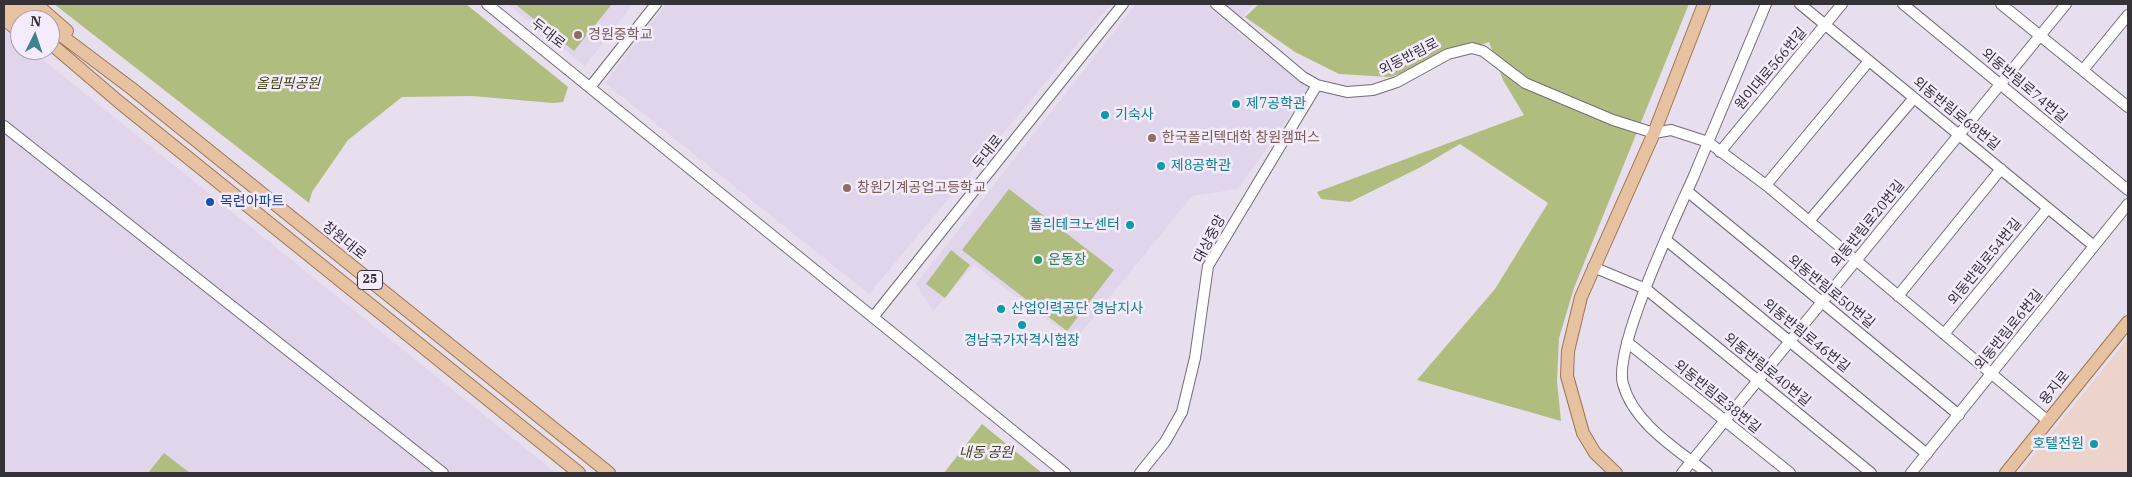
<!DOCTYPE html>
<html>
<head>
<meta charset="utf-8">
<style>
  body { margin:0 }
  #map { position:relative; width:2132px; height:477px; overflow:hidden; background:#e7dfee; font-family:"IBM Plex Serif",serif }
  canvas { display:block }
  .frame { position:absolute; inset:0; border:5px solid #343137; pointer-events:none }
  .north { position:absolute; left:10px; top:10px; width:50px; height:50px; box-sizing:border-box; background:#f4ecfc; border:1px solid #a7a1ad; border-radius:50%; rotate:4deg; font-size:14px; font-weight:700; line-height:20px; text-align:center; color:#343137 }
  .north::after { content:''; display:block; margin:auto; width:18px; height:22px; background:#3d828f; clip-path:polygon(50% 0,100% 100%,50% 72%,0 100%) }
</style>
</head>
<body>
<div id="map">
<canvas width="2132" height="477"></canvas>
<div class="frame"></div>
<div class="north">N</div>
</div>
<script>
const context = document.querySelector('canvas').getContext('2d');
context.lineJoin = 'round';
function fill(path, color) { context.fillStyle = color; context.fill(path, 'evenodd'); }
function trace(path, color, width, dash) { context.strokeStyle = color; context.lineWidth = width; context.lineCap = dash ? 'butt' : 'round'; context.setLineDash(dash || []); context.stroke(path); }
function drawText(font, color, halo, rows, align = 'center') {
  context.font = font + ' "IBM Plex Serif","Noto Sans KR",serif'; context.lineWidth = 5; context.setLineDash([]); context.textBaseline = 'middle'; context.strokeStyle = halo; context.fillStyle = color; for (const [text, x, y, turn = 0] of rows) {
    context.save(); context.translate(x, y); context.rotate((+turn || 0) * Math.PI / 180); context.textAlign = isNaN(turn) ? turn : align; if (halo) context.strokeText(text, 0, 0); context.fillText(text, 0, 0); context.restore();
  }
}
fill(new Path2D(`
  M2128,337v136h-109l98,-121z`), '#ecd3cb');
fill(new Path2D(`
  M507,4h126l-48,62z
  M666,4h445l-242,290 -264,-211z
  M1136,4h118l-9,10 -8,18 73,55 -72,102 -46,7 -117,144 -101,-75 -41,46 -17,-27z
  M4,28l16,13v9h11l525,423h-552z`), '#e1d5eb');
fill(new Path2D(`
  M54,4h412l102,83 -5,15 -10,1 -81,-7 -70,1 -54,43 -36,52 -3,11z
  M515,4h97l-38,47z
  M1259,4h430l-97,239 -18,45 -15,50 -2,43 4,40 -144,-41 78,-91 53,-86 -88,-59 -39,23 -71,35 -29,-3 -4,-7 207,-77 -21,-35 -14,-38 -99,35 -51,-3 -44,-22 -50,-35z
  M1009,189l105,81 -47,61 -105,-81z
  M951,250l19,15 -25,33 -19,-14z
  M982,424l60,49h-98z
  M164,453l26,20h-42z`), '#b1bd7e');
const minor = new Path2D(`
  M487,4l578,469
  M1216,4l87,73 14,8 30,7 26,-2 24,-8 51,-28 24,-6 11,3 42,32 88,37 41,13 17,-3 37,12 58,43 282,236
  M1800,4l294,242
  M1903,4l225,186
  M2001,4l127,103
  M2083,70l45,-55
  M591,86l65,-82
  M4,126l439,347
  M1720,152l122,-148
  M1766,185l103,-124
  M1687,191l272,224
  M1809,221l105,-123
  M1666,240l261,214
  M1593,267l53,22 225,184
  M1898,296l103,-127
  M874,316l249,-312
  M1944,334l104,-126
  M1627,342l163,131
  M1140,473l25,-31 17,-30 13,-54 13,-92 109,-181
  M1682,473l384,-469
  M1707,473c-30,-24 -73,-49 -84,-89 -10,-36 53,-168 70,-206 24,-58 49,-116 73,-174
  M1911,473l217,-269`);
const major = new Path2D(`
  M20,4l20,16
  M36,4l31,27
  M4,5l19,15
  M4,19l16,13
  M50,27l81,61 478,385
  M50,43l69,59 460,371
  M1616,473l-21,-20 -12,-20 -16,-57 1,-25 13,-54 73,-164 50,-129
  M2006,473l122,-151`);
trace(minor, '#726b78', 12);
trace(major, '#9e7553', 14);
trace(minor, '#fff', 10);
trace(major, '#e7c2a1', 12);
for (const [x, y, r, color] of [
  [578,35,5,"#8d6e63"],
  [1236,104,5,"#0f9aa8"],
  [1105,115,5,"#0f9aa8"],
  [1152,138,5,"#8d6e63"],
  [1161,166,5,"#0f9aa8"],
  [847,188,5,"#8d6e63"],
  [210,202,5,"#1a4fb4"],
  [1130,225,5,"#0f9aa8"],
  [1038,260,5,"#2e9e5b"],
  [1001,309,5,"#0f9aa8"],
  [1022,325,5,"#0f9aa8"],
  [2094,444,5,"#0f9aa8"]
]) { const dot = new Path2D(); dot.arc(x, y, r, 0, 2 * Math.PI); context.fillStyle = color; context.fill(dot); trace(dot, '#f4ecfc', 2); }
for (const [x, y, w] of [
  [370,280,25]
]) { const box = new Path2D(); box.roundRect(x - w / 2, y - 9.5, w, 19, 4); context.fillStyle = '#f4ecfc'; context.fill(box); trace(box, '#343137', 1); }
drawText('bold 12px', '#343137', null, [
  ["25",370,280]
]);
drawText('14px', '#343137', '#f4ecfc', [
  ["두대로",548,34,38],
  ["외동반림로",1409,57,-27],
  ["원이대로566번길",1771,69,-50],
  ["외동반림로74번길",2024,86,40],
  ["외동반림로68번길",1956,114,39],
  ["두대로",988,152,-52],
  ["외동반림로20번길",1868,224,-51],
  ["대상중앙",1210,239,-62],
  ["창원대로",344,241,39],
  ["외동반림로54번길",1985,262,-51],
  ["외동반림로50번길",1831,292,39],
  ["외동반림로6번길",2009,330,-51],
  ["외동반림로46번길",1806,336,39],
  ["외동반림로40번길",1767,370,39],
  ["용지로",2055,388,-51],
  ["외동반림로38번길",1717,397,39]
]);
drawText('14px', '#785e54', '#f4ecfc', [
  ["경원중학교",588,35],
  ["한국폴리텍대학 창원캠퍼스",1162,138],
  ["창원기계공업고등학교",857,188]
], 'left');
drawText('italic 14px', '#3d4512', '#f4ecfc', [
  ["올림픽공원",288,84],
  ["내동 공원",986,453]
]);
drawText('14px', '#0d838f', '#f4ecfc', [
  ["제7공학관",1246,104],
  ["기숙사",1115,115],
  ["제8공학관",1171,166],
  ["폴리테크노센터",1120,225,"right"],
  ["산업인력공단 경남지사",1011,309],
  ["경남국가자격시험장",1022,341,"center"],
  ["호텔전원",2084,444,"right"]
], 'left');
drawText('14px', '#164399', '#f4ecfc', [
  ["목련아파트",220,202]
], 'left');
drawText('14px', '#27864d', '#f4ecfc', [
  ["운동장",1048,260]
], 'left');
</script>
</body>
</html>
